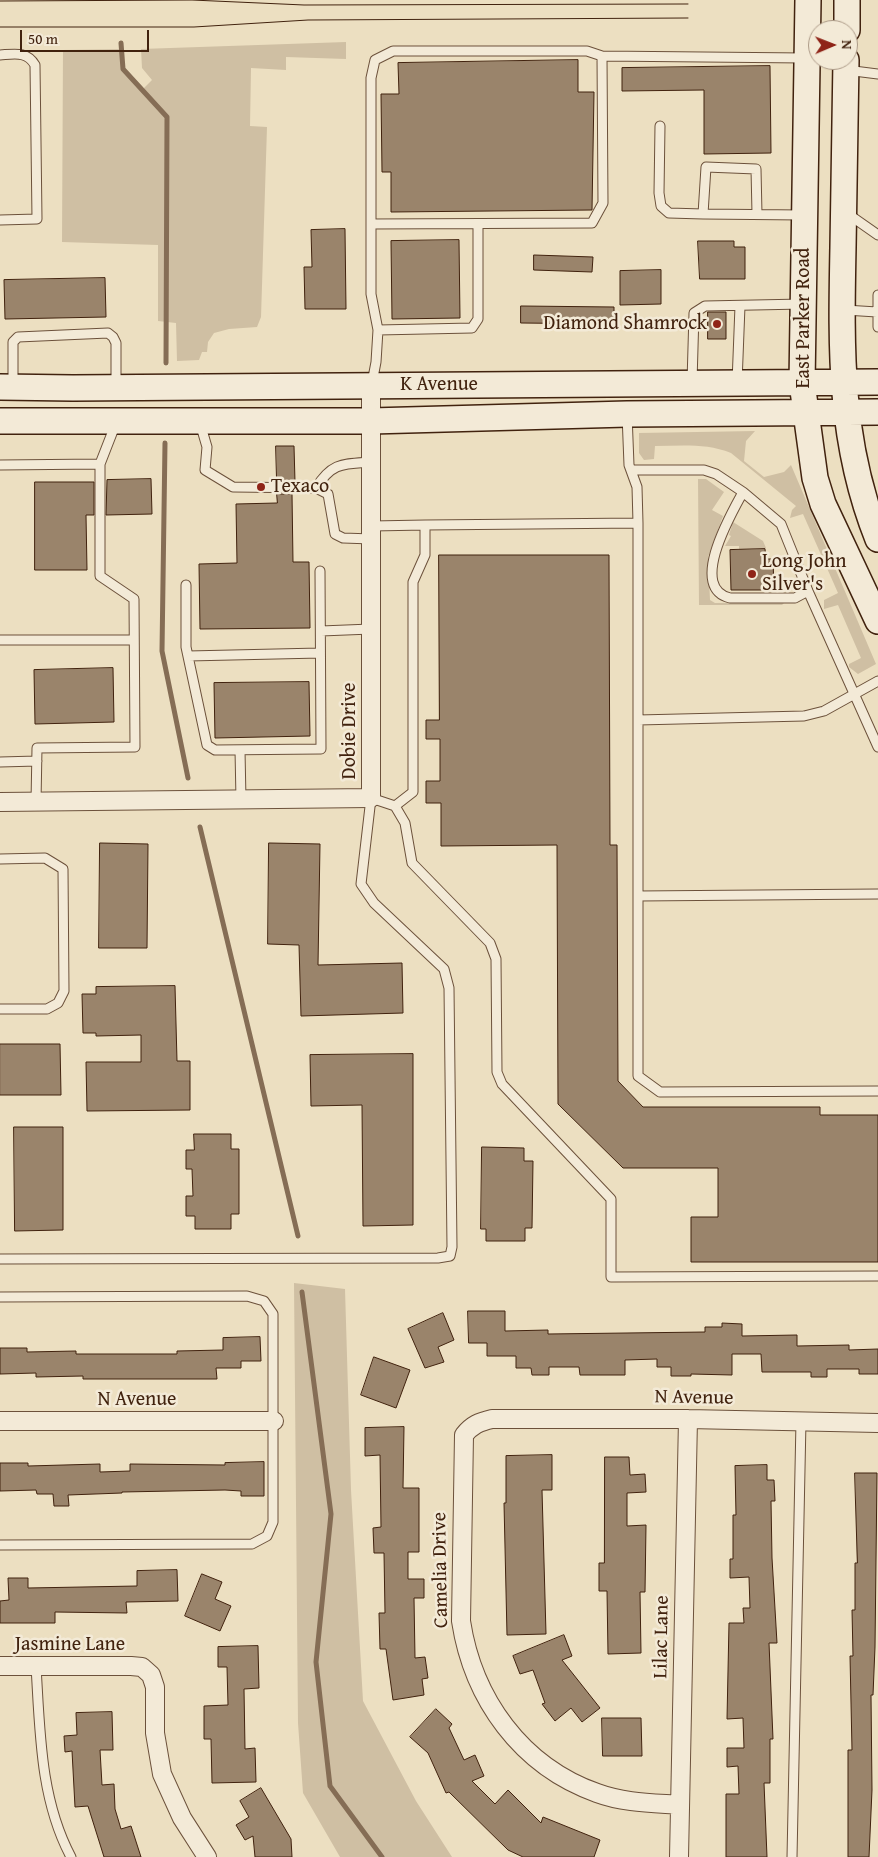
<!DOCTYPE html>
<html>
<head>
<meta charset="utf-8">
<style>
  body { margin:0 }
  #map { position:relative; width:878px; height:1857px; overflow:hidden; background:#ecdfc1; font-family:"Gentium Book Plus",serif }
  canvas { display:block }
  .north { position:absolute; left:808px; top:20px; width:50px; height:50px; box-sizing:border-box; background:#f3ead7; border:1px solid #ac9a87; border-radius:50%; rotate:89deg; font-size:14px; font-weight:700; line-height:20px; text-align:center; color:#41220e }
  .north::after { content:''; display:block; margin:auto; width:18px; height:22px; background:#8f2418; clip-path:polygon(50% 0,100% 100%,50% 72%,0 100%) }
  .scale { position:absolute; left:20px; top:30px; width:129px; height:22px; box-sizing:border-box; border:2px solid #41220e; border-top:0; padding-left:6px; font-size:15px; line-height:18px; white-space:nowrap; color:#41220e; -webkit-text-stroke:4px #f3ead7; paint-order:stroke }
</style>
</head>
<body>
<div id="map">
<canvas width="878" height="1857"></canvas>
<div class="north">N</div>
<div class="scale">50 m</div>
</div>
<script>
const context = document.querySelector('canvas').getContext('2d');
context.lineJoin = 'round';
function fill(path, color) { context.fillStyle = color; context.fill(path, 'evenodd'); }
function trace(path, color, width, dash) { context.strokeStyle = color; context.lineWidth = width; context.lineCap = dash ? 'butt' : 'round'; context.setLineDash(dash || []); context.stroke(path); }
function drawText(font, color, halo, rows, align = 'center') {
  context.font = font + ' "Gentium Book Plus",serif'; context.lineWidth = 5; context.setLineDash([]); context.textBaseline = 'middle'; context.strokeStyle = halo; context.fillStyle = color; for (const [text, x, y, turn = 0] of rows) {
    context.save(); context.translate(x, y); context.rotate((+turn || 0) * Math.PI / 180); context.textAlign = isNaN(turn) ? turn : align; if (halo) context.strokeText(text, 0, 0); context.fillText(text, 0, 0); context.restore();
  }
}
fill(new Path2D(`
  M346,42v17l-60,-2v13l-35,-2 -1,58 17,1 -6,190 -4,10 -28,2 -15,4 -6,9 -1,10h-5l-3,8 -22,1 -1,-38 -18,-2v-76l-96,-3 1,-192 59,-1 1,20 19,21 10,-10 -10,-12 -1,-19z
  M755,431l-9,10 -2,20 20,16 20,-5 7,-7 85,199 -18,10 -9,-7v-3l12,-6 -23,-53 -14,4v-9l14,-7 -35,-79 -13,4 2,-8 4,-4 -65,-53c-25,-10 -50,-7 -76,-7l-1,13 -10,1 -5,-7v-20z
  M698,479h8l18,13 -12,18 11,6 -15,41 2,43 5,3 70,-1 -3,3h-83z
  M733,522l30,19 3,7 -27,2v-4h-14l6,-10 -2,-1z
  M294,1283l51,6 6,201 12,211 53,100 36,56h-112l-37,-64 -5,-70z`), '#cfbfa3');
trace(new Path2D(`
  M121,43l2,26 44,48 -1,246
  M165,443l-3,208 26,127
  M200,827l98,409
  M302,1292l29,222 -15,148 14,124 52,71`), '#856d55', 5);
const building = new Path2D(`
  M578,60v32h16l-2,118 -201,2v-40h-9l-1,-78h18l-1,-31z
  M770,66l1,87 -67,1v-64l-82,1v-23z
  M345,229l1,80h-41l-1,-42h8l-1,-37z
  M459,240l1,78 -68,1 -1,-78z
  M698,241h36v6h11v32h-45z
  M534,255l59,2 -1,15 -58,-2z
  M661,270v34l-41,1v-34z
  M105,278l1,39 -101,2 -1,-39z
  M521,306l93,1v17l-93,-1z
  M708,312h18v27h-18z
  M276,446h18l1,36 -18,-1z
  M151,479l1,35 -46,1 1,-35z
  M35,482h59v33h-8l1,55h-52z
  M277,494h15l1,68h16l1,66 -110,1 -1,-65 38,-1 -1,-59 41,-1z
  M765,549l1,10h7l1,31h-43l-1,-40z
  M439,555h170l1,290h7l1,236 25,26h177v8h58v147h-187v-45h27v-49h-95l-65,-64 -1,-259 -116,1v-43h-15v-22h14v-42h-14v-19h13z
  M113,668l1,54 -79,2 -1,-54z
  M309,682l1,54 -95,2 -1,-55z
  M100,843l48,1 -1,104h-48z
  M269,843l51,1 -2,121 84,-2 1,50 -102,3 -2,-71 -31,-1z
  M175,986l2,75h13v49l-103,1 -1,-49h55v-27l-45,1v-3h-13l-1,-39h14v-7z
  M0,1044h60l1,51h-61z
  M413,1054v171l-50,1 -1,-121 -51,1 -1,-51z
  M14,1127h49v103l-48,1z
  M194,1134h37v15h8v65h-8v15h-36v-13h-9v-20h7l-1,-27h-6v-19h8z
  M482,1147l42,1v13h9l-1,67h-7v13h-39v-12h-5z
  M468,1311h37v20l43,-1v4l157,-2v-5h17v-4l20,1v12l55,-1v11l52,-1v5l29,-1v25h-19v-5h-32v8h-16v-5h-49l-1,-18h-29v21l-41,-1v2h-20v-9h-14v-8l-32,1v15h-45l-1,-8h-30v8h-17l-1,-7h-15v-12h-29v-13h-18z
  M443,1313l11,27 -16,7 6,15 -19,6 -17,-39z
  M260,1337l1,24h-20v7h-25l1,11h-134v-3l-47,1v-4l-36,1v-26h27v4l49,-1v3h101v-3l46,-1v-12z
  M374,1357l36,13 -14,38 -35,-13z
  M404,1427l-1,61h16v64h-11v27h16v19h-10l1,60 10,-1 3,21 -6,1 2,16 -31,5 -7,-51h-6l-1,-36h6l-1,-60h-10l-1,-25 8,-1 -1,-72 -15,1v-28z
  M552,1455v35h-10l4,144 -39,1 -3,-132h2v-47z
  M605,1457h24l1,18 15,-1 1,18 -19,1v33l19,-1 -1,67h-5l1,61 -33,1 -1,-63h-8v-28h5z
  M264,1462v34h-23v-5l-16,-1 -103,2v1l-54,2 1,11h-15l-1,-12h-16l-1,-4 -36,1v-28h28v3l72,-2v8l30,-1v-7l95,1v-2z
  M767,1465v15h7l1,21h-4l1,57 5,85h-8l4,96h-3v44h-6l3,74h-41v-63h13l-1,-28 -11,1v-19h17l-1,-30 -16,1 2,-96h15l-1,-15h7l-1,-31 -19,1v-19h3v-44h3l-1,-49z
  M855,1473h22l-2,174 -2,48h-2l1,95 -3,67h-21v-107h4l-2,-94h3l-1,-46h3v-47h2z
  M177,1570l1,31 -52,1 1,11 -72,-1v11h-55v-22l9,-1 -1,-22h20v10l109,-2v-15z
  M202,1574l20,8 -7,17 16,7 -11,25 -35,-15z
  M564,1635l8,21 -10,4 38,48 -18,14 -11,-14 -16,13 -13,-17 3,-1 -12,-33 -13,4 -7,-18z
  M258,1646l1,42 -15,1 1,60 10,-1 1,34 -44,1 -1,-44h-7v-33l24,-1 -1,-38h-9v-20z
  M436,1709l16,15 -3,4 15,32 11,-5 9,21 -12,5 23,23 13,-14 33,33 2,-6 57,23 -6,17h-71l-15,-7 -59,-58 -3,1 -18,-40 -18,-16z
  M112,1712l1,38h-13l2,35 12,-1 1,25 6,20 10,-3 10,31h-37l-16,-51 -13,1 -3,-56 -7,1 -1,-16 13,-1 -1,-22z
  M602,1718h39l1,38h-39z
  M261,1788l30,51 1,18h-37l-2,-21 -8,4 -9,-15 13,-8 -9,-16z`);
fill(building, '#9a846b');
trace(building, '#41220e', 1);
const service = new Path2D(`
  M0,55c15,-1 27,-4 35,10l2,154 -37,1
  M846,70l32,4
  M660,126l-1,67 2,13 8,7 34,1
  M757,214l-1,-45 -50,-2 -3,47 99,1
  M848,214l30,21
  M371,224l221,-1 11,-20 -1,-147
  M878,295v32
  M845,310l32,2
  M378,330l94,-2 6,-9v-95
  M692,382l2,-69 11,-7 98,-2
  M372,383l4,-21 2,-32 -7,-36v-216l4,-18 18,-9h194l15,5 202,2
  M737,383l3,-77
  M13,387v-45l5,-5 90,-4 5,4 3,6v42
  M627,414l2,51 8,22 1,36v553l22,16 218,-1
  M200,423l7,24 -2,23 28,17 83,1 12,6 7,40 8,4 29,1
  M100,464l16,-41
  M0,465l100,-1v112l34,23 1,148 -98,1 -1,54
  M631,470h73l12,4 27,18 38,32 27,67 70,156
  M316,488c16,-26 27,-24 56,-26
  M743,492c-12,22 -55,96 -13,106h65l13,-7
  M372,526l53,-1
  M186,585v62l21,98 8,5 106,-1 -1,-178
  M321,631l50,-2
  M0,640h134
  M188,656l132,-3
  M638,720l166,-4 20,-5 54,-30
  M240,750l1,50
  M0,762l37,-1
  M395,806l18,-14v-210l12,-27v-30l213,-2
  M0,859l45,-1 18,11 1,122 -6,12 -11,6h-47
  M638,896l240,-2
  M0,1259l438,-1 12,-2 2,-9 -3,-259 -5,-19 -70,-66 -13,-19 10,-86 24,8 10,17 7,40 78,80 6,16 1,113 5,12 109,115v78l267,-1
  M0,1297l247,-1 17,5 9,13v208l-6,14 -15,8 -252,1
  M36,1666c4,65 4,133 35,191
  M792,1857l9,-436`);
const minor = new Path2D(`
  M0,802l371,-4v-413
  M0,1421h274
  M0,1666h131l11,1 9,8 4,12v46l7,41 20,44 25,39
  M680,1805c-27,-2 -56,-2 -83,-12 -76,-27 -124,-94 -136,-172l3,-186c8,-10 15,-13 28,-16h196l190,4
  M679,1857l9,-438`);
const secondary = new Path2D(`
  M808,0l-6,383 13,95 8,26 55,117
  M847,30v-30
  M846,60c-1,62 -2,124 -3,187 -2,102 -4,195 35,292
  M0,387l73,1 805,-6
  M0,421h371l256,-7 251,-2`);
trace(service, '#6c513b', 11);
trace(minor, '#6c513b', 20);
trace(secondary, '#41220e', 28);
trace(service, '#f3ead7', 9);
trace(minor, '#f3ead7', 18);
trace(secondary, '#f3ead7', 25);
trace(new Path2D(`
  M0,1l192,-1 112,5 384,-1
  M0,27h194l114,-7 380,-2`), '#41220e', 1);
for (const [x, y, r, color] of [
  [717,324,5,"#8f2418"],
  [261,487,5,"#8f2418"],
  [752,574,5,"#8f2418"]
]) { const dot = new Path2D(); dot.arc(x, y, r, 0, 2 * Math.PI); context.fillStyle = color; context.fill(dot); trace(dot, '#f3ead7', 2); }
drawText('20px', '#41220e', '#f3ead7', [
  ["East Parker Road",804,318,-90],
  ["K Avenue",439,385],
  ["Dobie Drive",350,731,-90],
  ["N Avenue",694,1398,1],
  ["N Avenue",137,1400],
  ["Camelia Drive",441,1570,-91],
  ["Lilac Lane",662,1637,-89],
  ["Jasmine Lane",70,1645]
]);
drawText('20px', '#41220e', '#f3ead7', [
  ["Diamond Shamrock",707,324,"right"],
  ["Texaco",271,487],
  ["Long John",762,562],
  ["Silver's",762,585]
], 'left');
</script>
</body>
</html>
